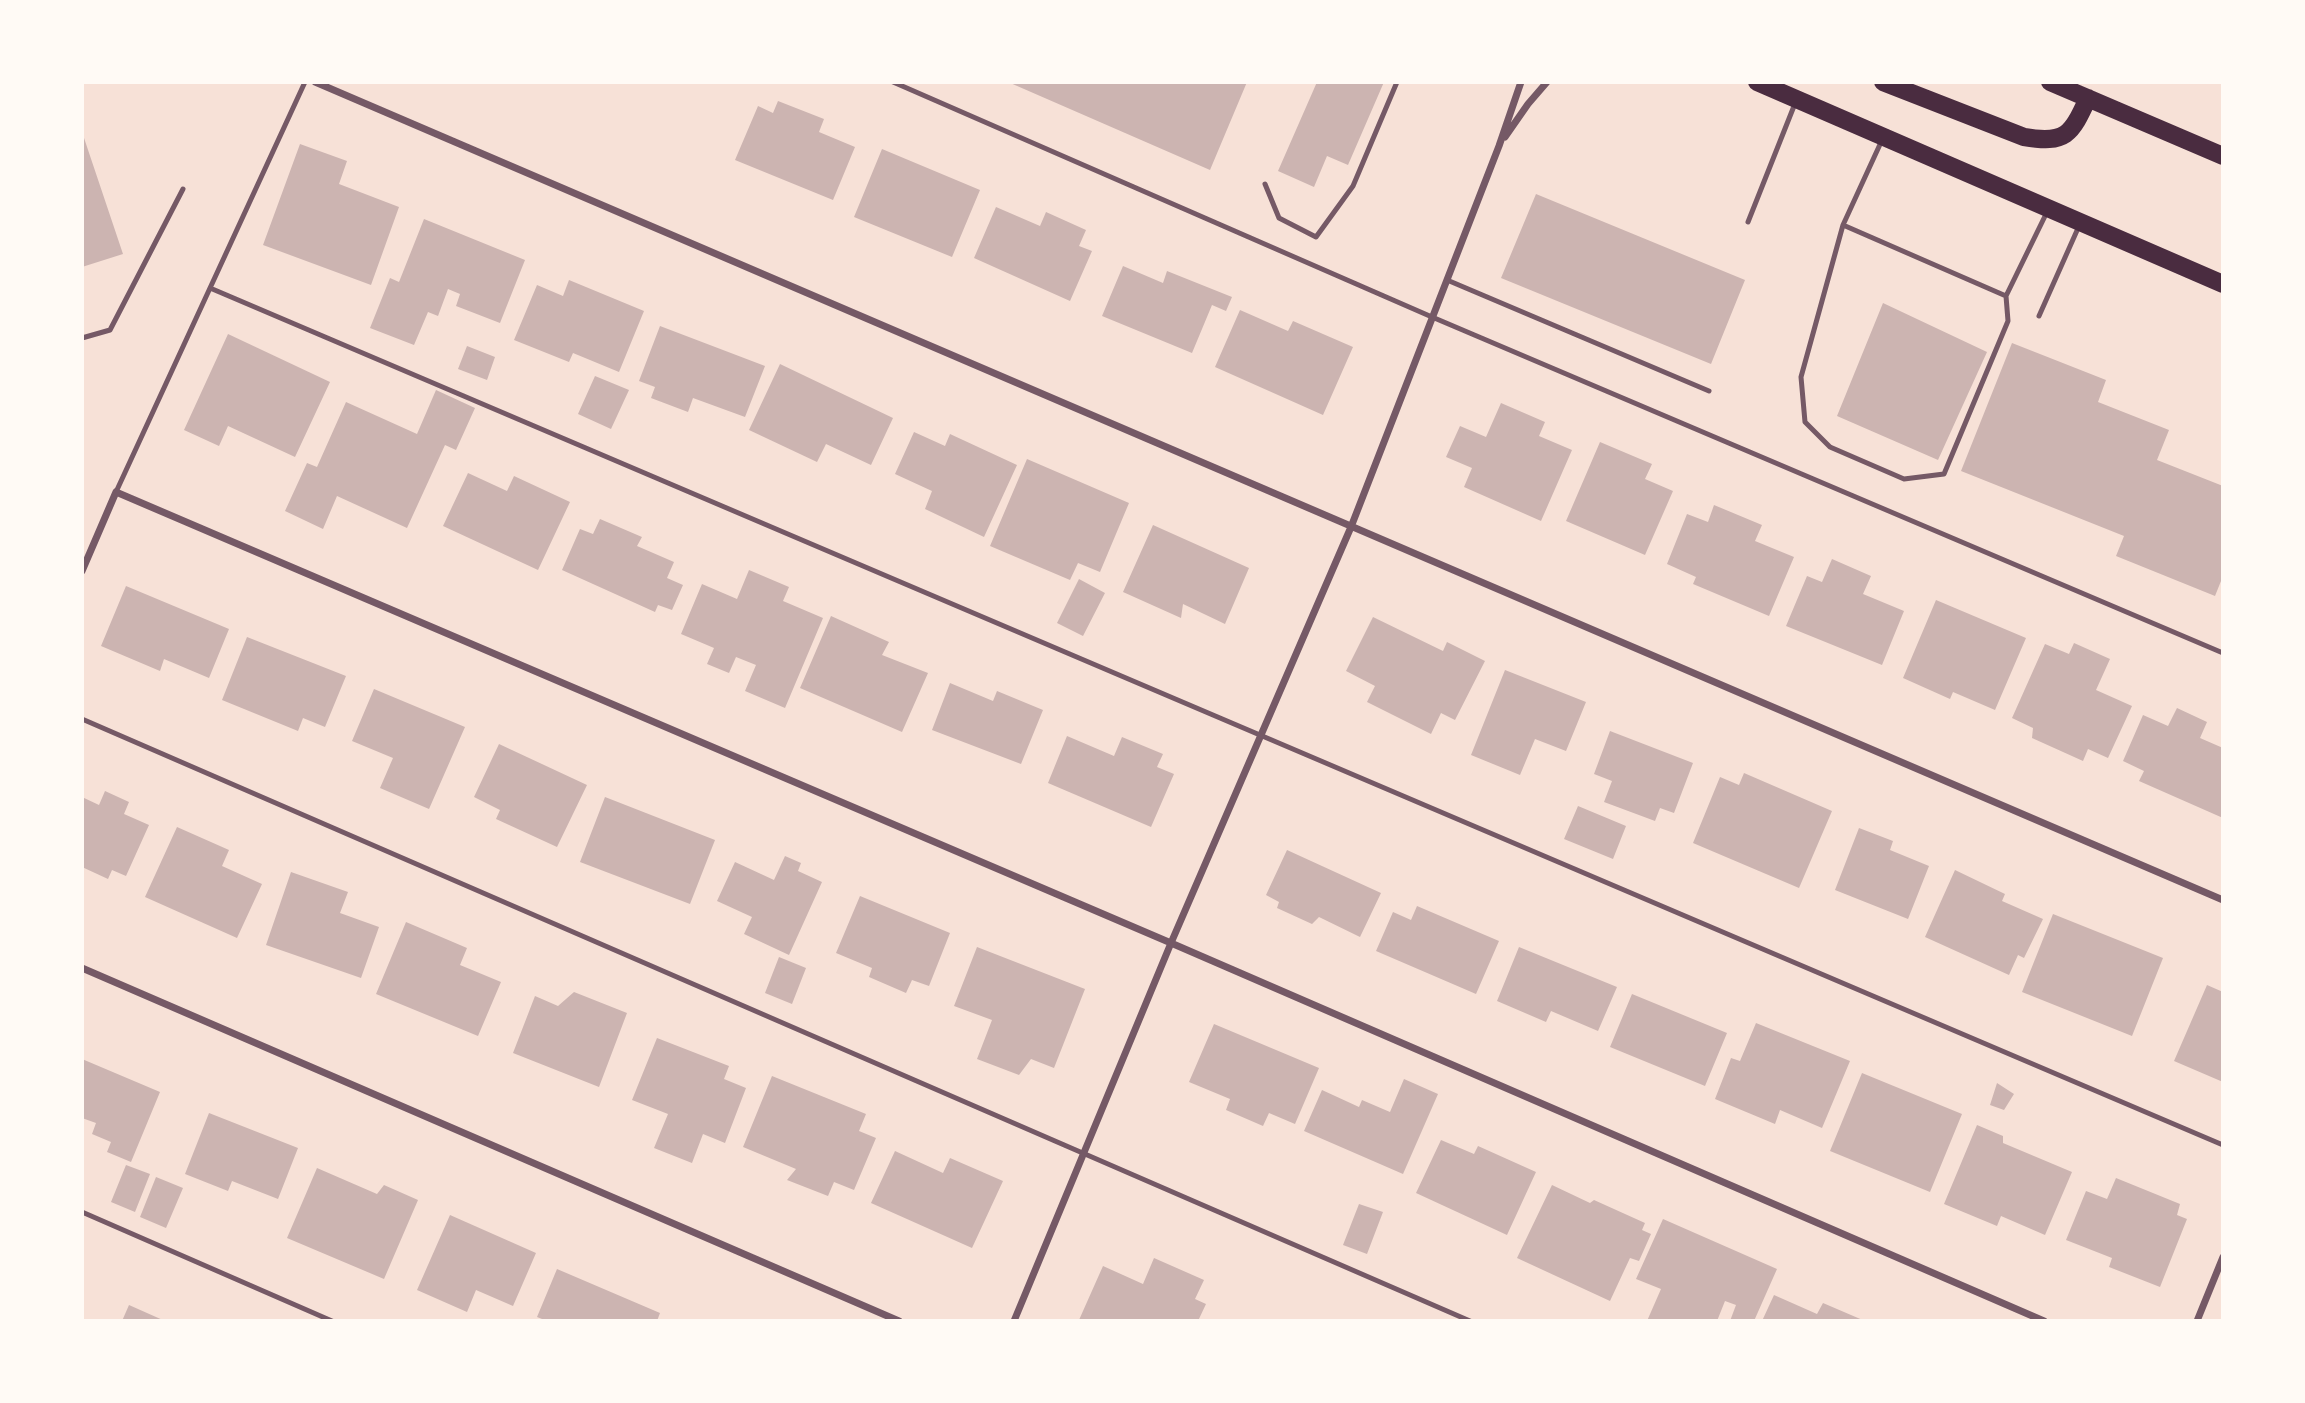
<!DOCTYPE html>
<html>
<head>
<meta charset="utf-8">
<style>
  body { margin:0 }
  #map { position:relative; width:2305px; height:1403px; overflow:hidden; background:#f7e1d7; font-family:Poppins,sans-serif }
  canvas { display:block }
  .frame { position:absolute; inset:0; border:84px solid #fffaf5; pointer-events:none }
</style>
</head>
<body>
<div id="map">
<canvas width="2305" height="1403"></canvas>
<div class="frame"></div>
</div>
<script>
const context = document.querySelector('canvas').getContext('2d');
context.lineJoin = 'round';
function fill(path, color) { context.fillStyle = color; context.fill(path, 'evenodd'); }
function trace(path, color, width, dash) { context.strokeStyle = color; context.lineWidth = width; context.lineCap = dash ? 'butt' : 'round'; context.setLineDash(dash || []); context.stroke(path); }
fill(new Path2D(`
  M1008,82h239l-37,88z
  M1317,82h67l-36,83 -21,-9 -13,31 -36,-16z
  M778,101l46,18 -5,13 36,15 -22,53 -98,-40 23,-54 15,7z
  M82,132l41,122 -41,13z
  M300,144l47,17 -8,23 60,23 -28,78 -108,-40z
  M882,149l98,41 -28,67 -98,-40z
  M1536,194l209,86 -34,84 -210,-86z
  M996,207l44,19 6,-14 40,18 -7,16 13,5 -22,50 -96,-43z
  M424,219l101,41 -25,63 -44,-17 4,-12 -12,-5 -10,27 -10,-4 -14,33 -44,-17 20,-50 9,4z
  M1123,266l40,17 4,-12 65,26 -6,14 -14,-6 -20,48 -90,-37z
  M569,280l75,31 -25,61 -46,-19 -4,9 -55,-22 23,-55 26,11z
  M1883,303l104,49 -49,108 -101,-44z
  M1240,310l48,21 5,-10 60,26 -30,68 -108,-48z
  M660,326l105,40 -20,51 -52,-19 -5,14 -37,-14 4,-11 -16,-6z
  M228,334l102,48 -35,75 -67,-31 -9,20 -35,-16z
  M2012,343l94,37 -8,22 71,28 -12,30 66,26v90l-8,20 -99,-40 8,-20 -163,-65z
  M467,346l28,11 -8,23 -29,-11z
  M780,364l113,54 -22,47 -45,-21 -9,18 -68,-32z
  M595,376l34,14 -18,39 -33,-15z
  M436,390l39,18 -19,42 -11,-5 -38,83 -70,-32 -14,33 -38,-18 22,-48 10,4 29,-65 71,32z
  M1501,403l44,19 -6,14 33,14 -31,71 -77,-34 8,-19 -26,-11 14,-31 26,11z
  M914,432l31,14 5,-12 67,31 -33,72 -59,-28 7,-18 -37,-17z
  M1600,442l52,22 -7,15 28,12 -28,64 -79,-34z
  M1027,459l102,44 -29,69 -22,-9 -8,17 -80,-34z
  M468,473l39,18 7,-15 56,26 -32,68 -95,-44z
  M1714,505l48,20 -7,16 39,16 -25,59 -76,-32 3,-7 -29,-13 20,-50 21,8z
  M600,519l42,18 -5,9 37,16 -7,16 16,7 -11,25 -14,-5 -3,7 -93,-42 18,-41 13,5z
  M1153,525l96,43 -24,56 -42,-20 -2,14 -58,-26z
  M1832,559l39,17 -8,18 41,17 -22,54 -96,-39 21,-50 15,6z
  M749,570l40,17 -6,14 40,17 -38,90 -40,-17 11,-26 -20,-8 -7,16 -22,-9 7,-16 -33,-14 21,-50 35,15z
  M1079,579l26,14 -22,43 -26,-13z
  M126,586l103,43 -20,49 -45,-19 -4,12 -59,-25z
  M1936,600l90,38 -31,72 -42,-18 -3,7 -47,-21z
  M831,616l58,26 -7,13 46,18 -26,59 -102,-44z
  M1373,617l70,34 4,-9 38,19 -30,59 -14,-7 -10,21 -64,-32 8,-16 -29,-15z
  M247,637l99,39 -21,51 -22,-9 -5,13 -76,-31z
  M2074,643l36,16 -14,31 36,16 -24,52 -20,-9 -5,12 -51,-23 1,-10 -21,-10 33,-74 24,10z
  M1505,670l81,32 -20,49 -31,-12 -15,36 -49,-20z
  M950,683l43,18 4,-10 46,19 -22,54 -89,-34z
  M374,689l91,38 -36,82 -49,-21 13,-30 -41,-17z
  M2177,708l30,14 -7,16 23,10v70l-84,-37 5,-10 -21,-10 20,-46 25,11z
  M1610,731l83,32 -19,50 -14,-5 -5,13 -51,-19 8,-21 -18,-7z
  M1067,736l47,20 8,-19 41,17 -6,13 17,7 -23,53 -103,-44z
  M499,744l88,41 -30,62 -61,-28 4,-9 -26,-13z
  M1744,773l88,38 -33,77 -106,-45 27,-66 19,8z
  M105,791l24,11 -5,12 25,11 -23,51 -14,-6 -4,9 -26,-12v-70l17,8z
  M605,797l110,43 -25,64 -110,-42z
  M1578,806l48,20 -13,33 -49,-20z
  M177,827l52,23 -7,16 40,18 -25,54 -92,-41z
  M1859,828l34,13 -3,9 39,16 -21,53 -73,-29z
  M1287,850l94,43 -21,44 -41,-20 -7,7 -35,-16 2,-6 -13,-7z
  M785,856l16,7 -3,8 24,11 -33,73 -45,-21 8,-17 -35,-16 18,-39 39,18z
  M1955,870l50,24 -3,7 41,18 -19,39 -6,-3 -9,20 -84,-38z
  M291,872l57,20 -8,21 39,14 -18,51 -95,-33z
  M860,896l90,37 -21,53 -17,-6 -6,13 -37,-16 3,-9 -36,-15z
  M1417,906l82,35 -23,53 -100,-43 17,-39 18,8z
  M2053,914l110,44 -31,78 -110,-44z
  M406,922l61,26 -7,17 41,17 -23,54 -102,-42z
  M977,947l108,42 -31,79 -23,-9 -12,16 -42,-16 15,-39 -38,-14z
  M1519,947l98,40 -19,44 -47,-20 -5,11 -49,-21z
  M779,957l27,11 -14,36 -27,-11z
  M2207,985l16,7v90l-49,-21z
  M574,992l53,21 -28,74 -86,-34 22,-57 23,10z
  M1632,994l95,39 -22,53 -95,-39z
  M1756,1023l94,38 -28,67 -42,-18 -5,14 -60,-25 16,-41 9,3z
  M1214,1024l105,44 -24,56 -26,-11 -6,13 -37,-16 4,-11 -41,-17z
  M657,1038l72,28 -5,13 22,9 -21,55 -22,-9 -11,29 -38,-15 14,-34 -36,-14z
  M82,1059l78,33 -29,70 -24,-10 4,-10 -19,-8 4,-11 -14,-5z
  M1862,1073l100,41 -32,78 -100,-41z
  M772,1076l94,38 -7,17 17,7 -22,52 -20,-8 -6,14 -41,-16 9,-11 -53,-22z
  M1404,1079l34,15 -35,80 -99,-43 18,-41 37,17 3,-7 28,12z
  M1997,1083l17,11 -10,16 -14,-5z
  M209,1113l89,35 -20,51 -46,-18 -4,10 -43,-17z
  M1977,1125l26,11v7l69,29 -27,63 -44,-19 -4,10 -53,-22z
  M1441,1140l33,14 4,-8 58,26 -29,63 -91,-42z
  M895,1151l48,22 7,-15 53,23 -31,67 -101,-45z
  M126,1165l24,9 -15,38 -24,-10z
  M317,1168l60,26 7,-9 34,15 -34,79 -97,-41z
  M156,1177l27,11 -17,40 -26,-11z
  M2116,1178l64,26 -3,11 10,4 -27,68 -51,-20 3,-9 -46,-18 20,-49 21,8z
  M1552,1185l38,18 4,-3 51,23 -3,7 9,4 -12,27 -9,-3 -20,43 -93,-43z
  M1359,1204l24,8 -16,42 -24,-9z
  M450,1215l86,38 -23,53 -37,-16 -9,22 -50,-22z
  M1663,1219l114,50 -23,52h-24l6,-16 -11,-4 -8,20h-70l14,-32 -25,-10z
  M1154,1258l50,22 -9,19 11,5 -8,17 -119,-1 24,-54 40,18z
  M557,1269l103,44 -3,8h-110l-10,-4z
  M1774,1295l43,19 6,-11 42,18h-103z
  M129,1305l36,16h-43z`), '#ccb4b1');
trace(new Path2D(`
  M893,82l539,235 791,336
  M1882,140l-39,85 163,71 41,-84
  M1265,184l14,34 37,19 37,-51 44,-104
  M1748,222l48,-121
  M1843,225l-42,152 4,45 25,25 74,32 40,-5 64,-153 -2,-25
  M1447,280l262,111
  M210,288l2013,857
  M2039,316l40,-90
  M82,338l28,-8 73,-141
  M116,492l189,-410
  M82,719l1388,602
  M82,1212l250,109`), '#755966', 5);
trace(new Path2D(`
  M315,82l1908,818
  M1505,137l23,-33 19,-22
  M82,571l34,-79 1055,451 873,378
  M82,968l817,353
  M1014,1321l157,-378 180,-416 148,-381 22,-64
  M2197,1321l26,-64`), '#755966', 7);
trace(new Path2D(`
  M1757,82l466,202
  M1883,82l141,55c42,7 47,-2 64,-39
  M2050,82l173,74`), '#4a2c40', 18);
</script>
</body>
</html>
